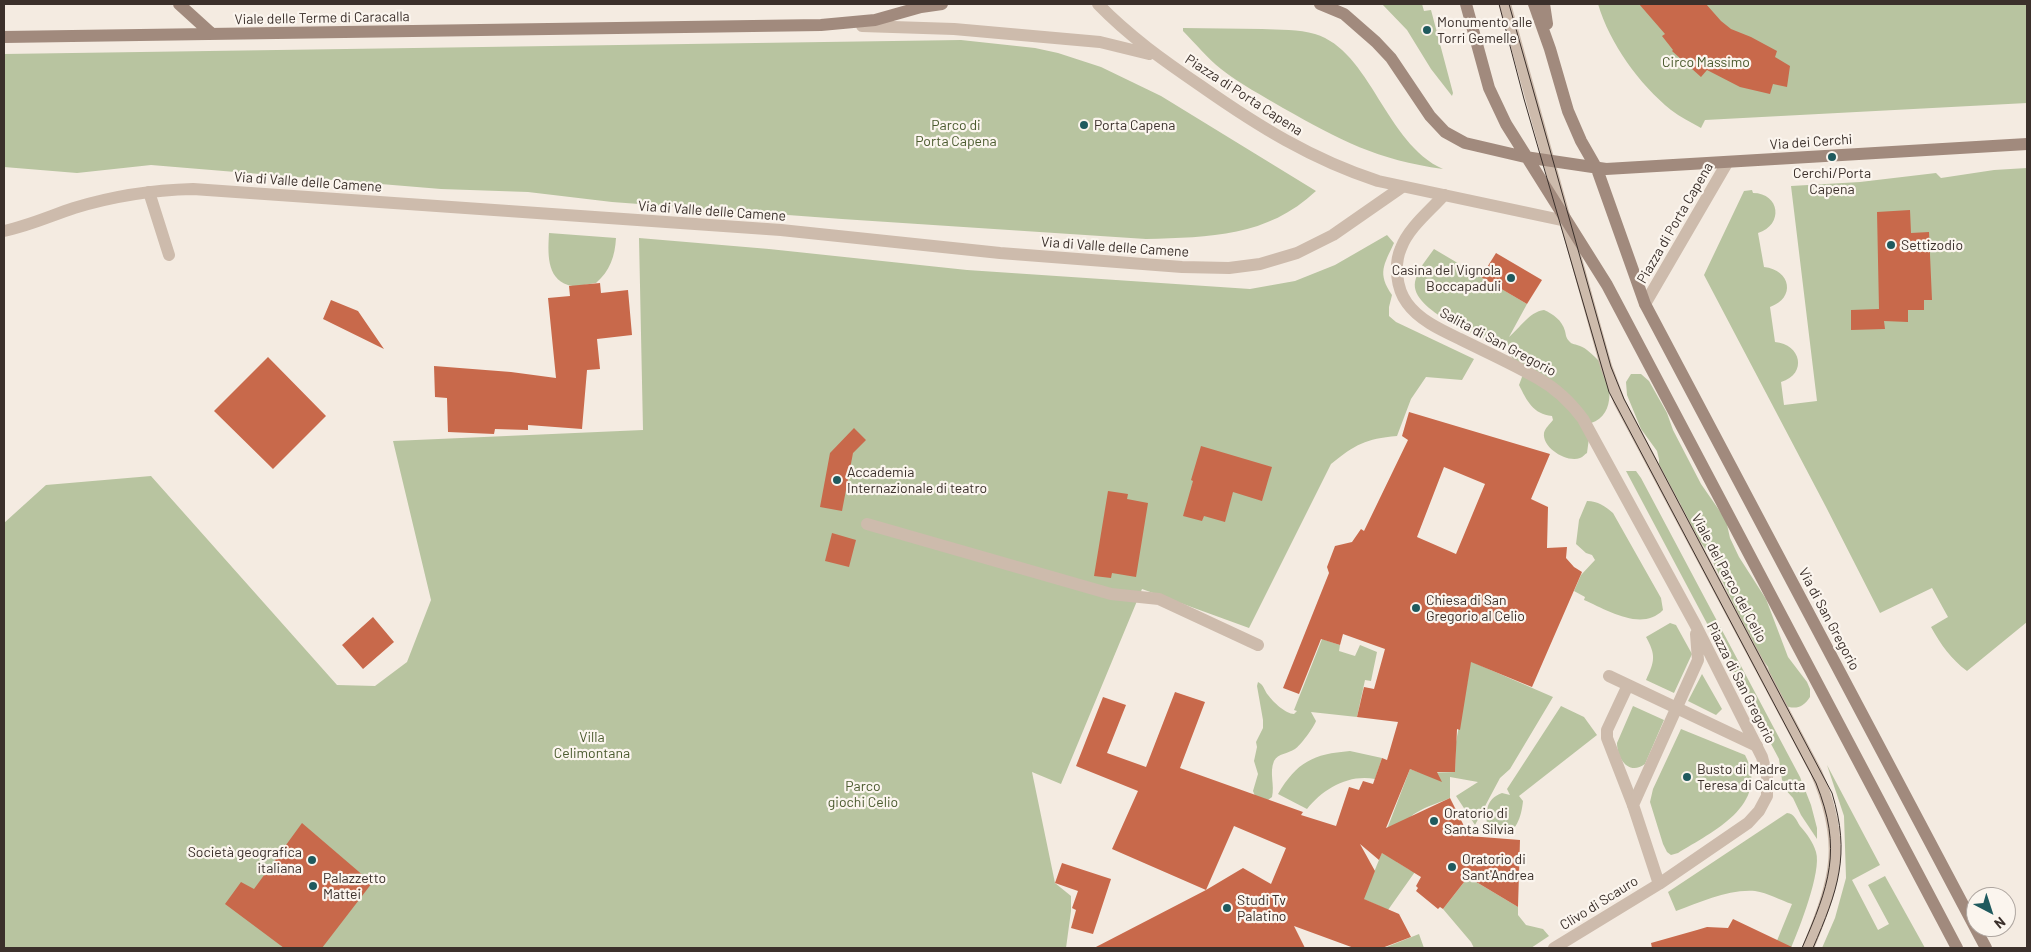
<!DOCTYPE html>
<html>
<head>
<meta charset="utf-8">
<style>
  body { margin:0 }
  #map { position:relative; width:2031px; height:952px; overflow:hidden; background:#f4ebe1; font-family:Barlow,sans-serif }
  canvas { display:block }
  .frame { position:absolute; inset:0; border:5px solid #3b302b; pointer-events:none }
  .north { position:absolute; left:1966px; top:887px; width:50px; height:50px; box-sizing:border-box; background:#fbf5ee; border:1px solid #aea6a0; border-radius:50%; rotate:140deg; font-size:14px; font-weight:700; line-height:20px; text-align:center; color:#3b302b }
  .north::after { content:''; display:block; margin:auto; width:18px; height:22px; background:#1f5a5e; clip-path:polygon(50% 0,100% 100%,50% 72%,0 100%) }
</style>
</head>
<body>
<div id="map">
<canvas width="2031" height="952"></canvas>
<div class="frame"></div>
<div class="north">N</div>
</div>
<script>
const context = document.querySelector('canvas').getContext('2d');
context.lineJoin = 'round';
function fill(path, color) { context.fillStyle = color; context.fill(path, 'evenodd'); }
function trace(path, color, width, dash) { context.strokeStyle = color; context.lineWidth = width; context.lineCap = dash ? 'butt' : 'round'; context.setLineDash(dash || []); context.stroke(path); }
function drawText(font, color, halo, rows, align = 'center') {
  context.font = font + ' Barlow,sans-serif'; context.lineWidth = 4.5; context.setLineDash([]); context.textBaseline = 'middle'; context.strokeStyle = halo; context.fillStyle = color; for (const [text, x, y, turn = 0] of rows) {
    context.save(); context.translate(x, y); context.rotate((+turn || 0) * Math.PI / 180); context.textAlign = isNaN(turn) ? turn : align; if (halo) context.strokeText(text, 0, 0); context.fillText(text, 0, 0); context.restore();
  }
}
fill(new Path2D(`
  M1382,4h40l2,7 7,-1 22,83 -1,3 -21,-27 -24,-39z
  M1598,4h429v99l-322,17 -4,8c-10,-6 -21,-11 -30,-18 -32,-26 -61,-66 -73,-106z
  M1183,28c26,0 53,1 79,1 17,1 37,0 53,5 56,17 70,109 128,135 -66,-9 -103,-29 -160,-61 -20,-12 -43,-24 -62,-39 -14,-11 -25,-25 -38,-38z
  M961,40l74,8 23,5 43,14 60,29 155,95c-49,46 -106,46 -170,48l-304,-20 -230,-17 -84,-10 -87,-3 -290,-24 -74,8 -73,-6v-113z
  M2027,168v454l-60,49c-16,-12 -26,-26 -36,-44l17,-10 -16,-29 -52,25 -54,-106 -122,-232 40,-84 8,-1 1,3c27,0 31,32 5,40l6,34c27,3 32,31 6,40l5,35c26,2 33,32 6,40l3,23 33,-4 -26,-215 69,-4 76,-9 5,5 53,-8z
  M549,233l67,5c-1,18 -6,33 -20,45 -8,1 -21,5 -28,2 -22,-7 -20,-33 -19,-52z
  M1387,235l7,8c-10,22 -17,30 -2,52l-3,12v9l7,6 78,37 -12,21 -36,-3 -15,22 -14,37c-32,3 -41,8 -66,28l-82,164 -107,-39 -81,195 -29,-12 23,111 16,13v15l-5,37h-1062v-425l42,-38 105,-9 186,209 38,1 32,-24 24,-62 -38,-159 250,-11 -4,-192 130,11 198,21 283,19 45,-8 40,-16z
  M1434,249l93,55 -18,33c11,-9 20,-25 35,-27 9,4 18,10 21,21 1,4 1,7 4,10 3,4 7,3 11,5 6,2 13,9 18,14 14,18 19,55 -7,63l-4,30c-2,1 -4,4 -7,5 -13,5 -38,-10 -36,-25 1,-5 6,-9 9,-13l-1,-4c-19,-2 -25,-15 -33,-31l6,-16 -16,-14 -2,-15 -4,7c-22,-11 -93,-36 -88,-65 2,-12 12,-23 19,-33z
  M1631,374h10l8,7 18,32 6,17 28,54 25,36 4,18 9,19 27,42 22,58 19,25 3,7v8c-7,11 -15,13 -27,8l-12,-24 -3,-14 -10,-13 -49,-100 -22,-31 -7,-20 -11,-15 -10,-19v-10l-2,-8 -16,-22 -14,-34 -1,-13z
  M1626,471h10l5,7 159,299 11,28 6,23v11l-16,-24 -8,-17 -10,-11 -4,-28z
  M1587,501c11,0 18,5 26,12l48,85 2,12c-21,22 -56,0 -79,-10l1,-3 -11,-6 7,-16 14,-15 -3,-5 -6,-2 -10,-9 3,-24z
  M1670,623l6,2 16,29 -18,39 -28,-13c9,-19 10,-25 0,-43z
  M1322,639l18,6 -1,6 16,5 5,-11 17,7 -6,29 -6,-1 -8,37 -46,-5 5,9c-2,6 -16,25 -21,28 -7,5 -17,4 -21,12 -5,12 1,24 -2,36l-4,3 -13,-4 -2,-5 5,-17 -4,-13 3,-14 -1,-5 7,-14v-8l-6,-34 1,-4c6,3 6,8 10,13 5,7 18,19 26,19l3,-3 -3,-1z
  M1470,661l83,36 -43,72 -10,9 -25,47 -19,-29 22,-14 -28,-5v21c-15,7 -48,14 -46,34 5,8 11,12 20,10l7,4 -14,23 -29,41 -80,-36 9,-16 19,9 2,-3 34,13 16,-39 -4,-1 26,-68 11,4 34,-1 1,-30 12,-64 -4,-2zM1407,845l13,9 -10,16 -13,-8z
  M1702,674l20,35 -6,6 -28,-14z
  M1561,706l23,11 13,18 -78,61 4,5c-2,21 -11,43 -35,28 -3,-15 -3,-30 14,-36l8,2 -3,-6z
  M1633,706l31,14 -19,44c-16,12 -28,-5 -28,-21z
  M1681,729l64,26c26,50 -33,77 -67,98l-7,2 -4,-3 -4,-8 -13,-42 3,-13z
  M1350,751l32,7 -7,21c-27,-5 -52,10 -68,30l-29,-15c19,-32 35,-40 72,-43z
  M1827,765l53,100 -28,15 26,50 11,-6 -21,-39 17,-9 40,72h-103l13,-30 11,-40 -2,-62z
  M1787,813c8,1 9,7 13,13 7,8 13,16 16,26 6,19 -17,77 -25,96h-17l18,-44c-12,-4 -24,-11 -37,-13 -27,-2 -54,11 -79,20l-8,-19z
  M1468,877l50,30v8l8,10 17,4 6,7 -18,12h-57l-3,-6 -28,-33z
  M1419,934l5,14h-40z`), '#b8c4a0');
fill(new Path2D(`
  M1639,4h67l15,17 10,8 20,8 26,14 -2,6 15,9 -3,21 -14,-3 -3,10 -30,-7 -33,-17 -6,7 -29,-26 1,-1 -11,-14 3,-2z
  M1910,210l1,23 18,-1 3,68h-8v10h-16v12l-24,-1 1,8 -34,1v-20l28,-1 -2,-97z
  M1496,253l46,27 -15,24 -46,-27z
  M600,283l1,10 27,-3 4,45 -35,4 3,30 -13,1 -5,59 -54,-4v5l-33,-1 -1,5 -46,-2 -1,-34 -12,-1 -1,-31 77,6 45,6 -8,-80 22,-2 -1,-10z
  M331,300l27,11 26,38 -61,-30z
  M268,357l58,59 -53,53 -59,-58z
  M1409,412l141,42 -19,45 17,8 -1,41 20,-1 -1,11 8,9 8,5 -50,115 -61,-25 -11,68 -3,-1 -2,43h-18l5,10 -32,-13 -24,59 64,-30 19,38 51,4 -2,67 -50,-30 -25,32 -3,-2 -2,2 -22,-18 2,-3 -2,-2 5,-9 -39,-24 -3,7 -19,-16 15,27 -11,28 35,15 12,23 -29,11h-28l-60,-22 11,22h-211l112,-58 -94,-41 26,-58 -62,-25 27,-69 23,8 -19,48 39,14 29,-75 30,10 -25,66 123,44 -2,3 35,11 13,-39 10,3 4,-9 10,3 9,-26 5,2 11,-38 -41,-5 7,-30 10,2 11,-40 -42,-15 -3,11 -19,-6 -22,55 -16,-6 46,-115 -2,-6 8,-21 17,-4 9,-13 3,2 44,-91 -6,-4zM1444,467l41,17 -29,70 -39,-17zM1234,826l52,22 -15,36 -28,-16 -37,22z
  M854,428l12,12 -13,13 -11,58 -22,-4 10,-54z
  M1201,446l71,21 -10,34 -29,-9 -8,30 -21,-6 -2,5 -19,-5 10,-35 -2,-1z
  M1108,491l20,3 -1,5 21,4 -12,74 -24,-4 -1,5 -17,-2z
  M832,533l24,7 -7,27 -24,-6z
  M373,617l21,25 -31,27 -21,-24z
  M302,823l70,60 -50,65h-38l-59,-44 16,-22 13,7z
  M1062,863l49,16 -18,55 -22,-6 5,-18 -4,-2 6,-17 -23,-8z
  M1733,919l61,29h-142l-1,-5 46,-13 10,-3 21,1z`), '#c8694b');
trace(new Path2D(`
  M1505,4l101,362 13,35 197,371c31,71 20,108 -8,176
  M149,192l20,63
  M867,524l244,70 48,5 99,46
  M1609,676l148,70
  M1628,685l-21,45v8l26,67`), '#cdbbac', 12);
trace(new Path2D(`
  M1444,195c-14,16 -35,32 -43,53 -7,16 -5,40 6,55 12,17 34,27 53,36 26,13 53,25 79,40 18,10 32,24 44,40l112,205 67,133 5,19v20l-8,15 -11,12 -89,61 -105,64
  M4,231c24,-5 46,-15 70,-23 39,-12 78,-18 119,-19l588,41 219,23 182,14 47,1 31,-4 37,-11 36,-18 69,-48
  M1659,884l-26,-79 65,-145 -2,-26`), '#cdbbac', 12);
trace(new Path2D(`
  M1098,4c31,32 66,57 103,82 57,40 110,73 177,95l188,40
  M862,26l92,3 146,13 49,12
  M1645,304l82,-141`), '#cdbbac', 12);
trace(new Path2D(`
  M179,4l33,30
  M1320,4l24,10 32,28 15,16 39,58 15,16 20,11 60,14 81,12 421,-25
  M1466,4l23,84 17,36 101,161 350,663
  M1534,4l16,45 18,62 13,30 16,28 48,135 341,644
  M1544,4l3,20
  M4,37l817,-12 54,-5 46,-13 21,-3`), '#a18a7d', 12);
trace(new Path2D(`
  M1499,4l25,95 85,293 207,391c27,67 13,103 -14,165
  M1509,4l102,363 13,32 208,394c19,62 6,97 -19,155`), '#3b302b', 1);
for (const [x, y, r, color] of [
  [1427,30,5,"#1f5a5e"],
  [1084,125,5,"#1f5a5e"],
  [1832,157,5,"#1f5a5e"],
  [1891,245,5,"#1f5a5e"],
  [1511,278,5,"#1f5a5e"],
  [837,480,5,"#1f5a5e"],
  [1416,608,5,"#1f5a5e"],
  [1687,777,5,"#1f5a5e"],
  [1434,821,5,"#1f5a5e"],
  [312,860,5,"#1f5a5e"],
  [1452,867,5,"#1f5a5e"],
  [313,886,5,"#1f5a5e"],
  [1227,908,5,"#1f5a5e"]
]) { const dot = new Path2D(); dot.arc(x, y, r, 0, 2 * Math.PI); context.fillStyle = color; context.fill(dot); trace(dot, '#fbf5ee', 2); }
drawText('14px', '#3b302b', '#fbf5ee', [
  ["Viale delle Terme di Caracalla",322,18,-1],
  ["Piazza di Porta Capena",1244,95,33],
  ["Via dei Cerchi",1811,142,-4],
  ["Via di Valle delle Camene",308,182,4],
  ["Via di Valle delle Camene",712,211,4],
  ["Piazza di Porta Capena",1675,223,-60],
  ["Via di Valle delle Camene",1115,247,4],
  ["Salita di San Gregorio",1498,342,28],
  ["Viale del Parco del Celio",1729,578,62],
  ["Via di San Gregorio",1829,619,62],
  ["Piazza di San Gregorio",1741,683,63],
  ["Clivo di Scauro",1599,903,-32]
]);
drawText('14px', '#3b302b', '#fbf5ee', [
  ["Monumento alle",1437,22],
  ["Torri Gemelle",1437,38],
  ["Porta Capena",1094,125],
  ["Cerchi/Porta",1832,173,"center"],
  ["Capena",1832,189,"center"],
  ["Settizodio",1901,245],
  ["Casina del Vignola",1501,270,"right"],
  ["Boccapaduli",1501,286,"right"],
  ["Accademia",847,472],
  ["Internazionale di teatro",847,488],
  ["Chiesa di San",1426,600],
  ["Gregorio al Celio",1426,616],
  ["Busto di Madre",1697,769],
  ["Teresa di Calcutta",1697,785],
  ["Oratorio di",1444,813],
  ["Santa Silvia",1444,829],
  ["Società geografica",302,852,"right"],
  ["italiana",302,868,"right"],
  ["Oratorio di",1462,859],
  ["Sant'Andrea",1462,875],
  ["Palazzetto",323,878],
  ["Mattei",323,894],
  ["Studi Tv",1237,900],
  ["Palatino",1237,916]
], 'left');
drawText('14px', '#4a5a2e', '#fbf5ee', [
  ["Circo Massimo",1706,62],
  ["Parco di",956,125],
  ["Porta Capena",956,141],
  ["Villa",592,737],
  ["Celimontana",592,753],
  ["Parco",863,786],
  ["giochi Celio",863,802]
]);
</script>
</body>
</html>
